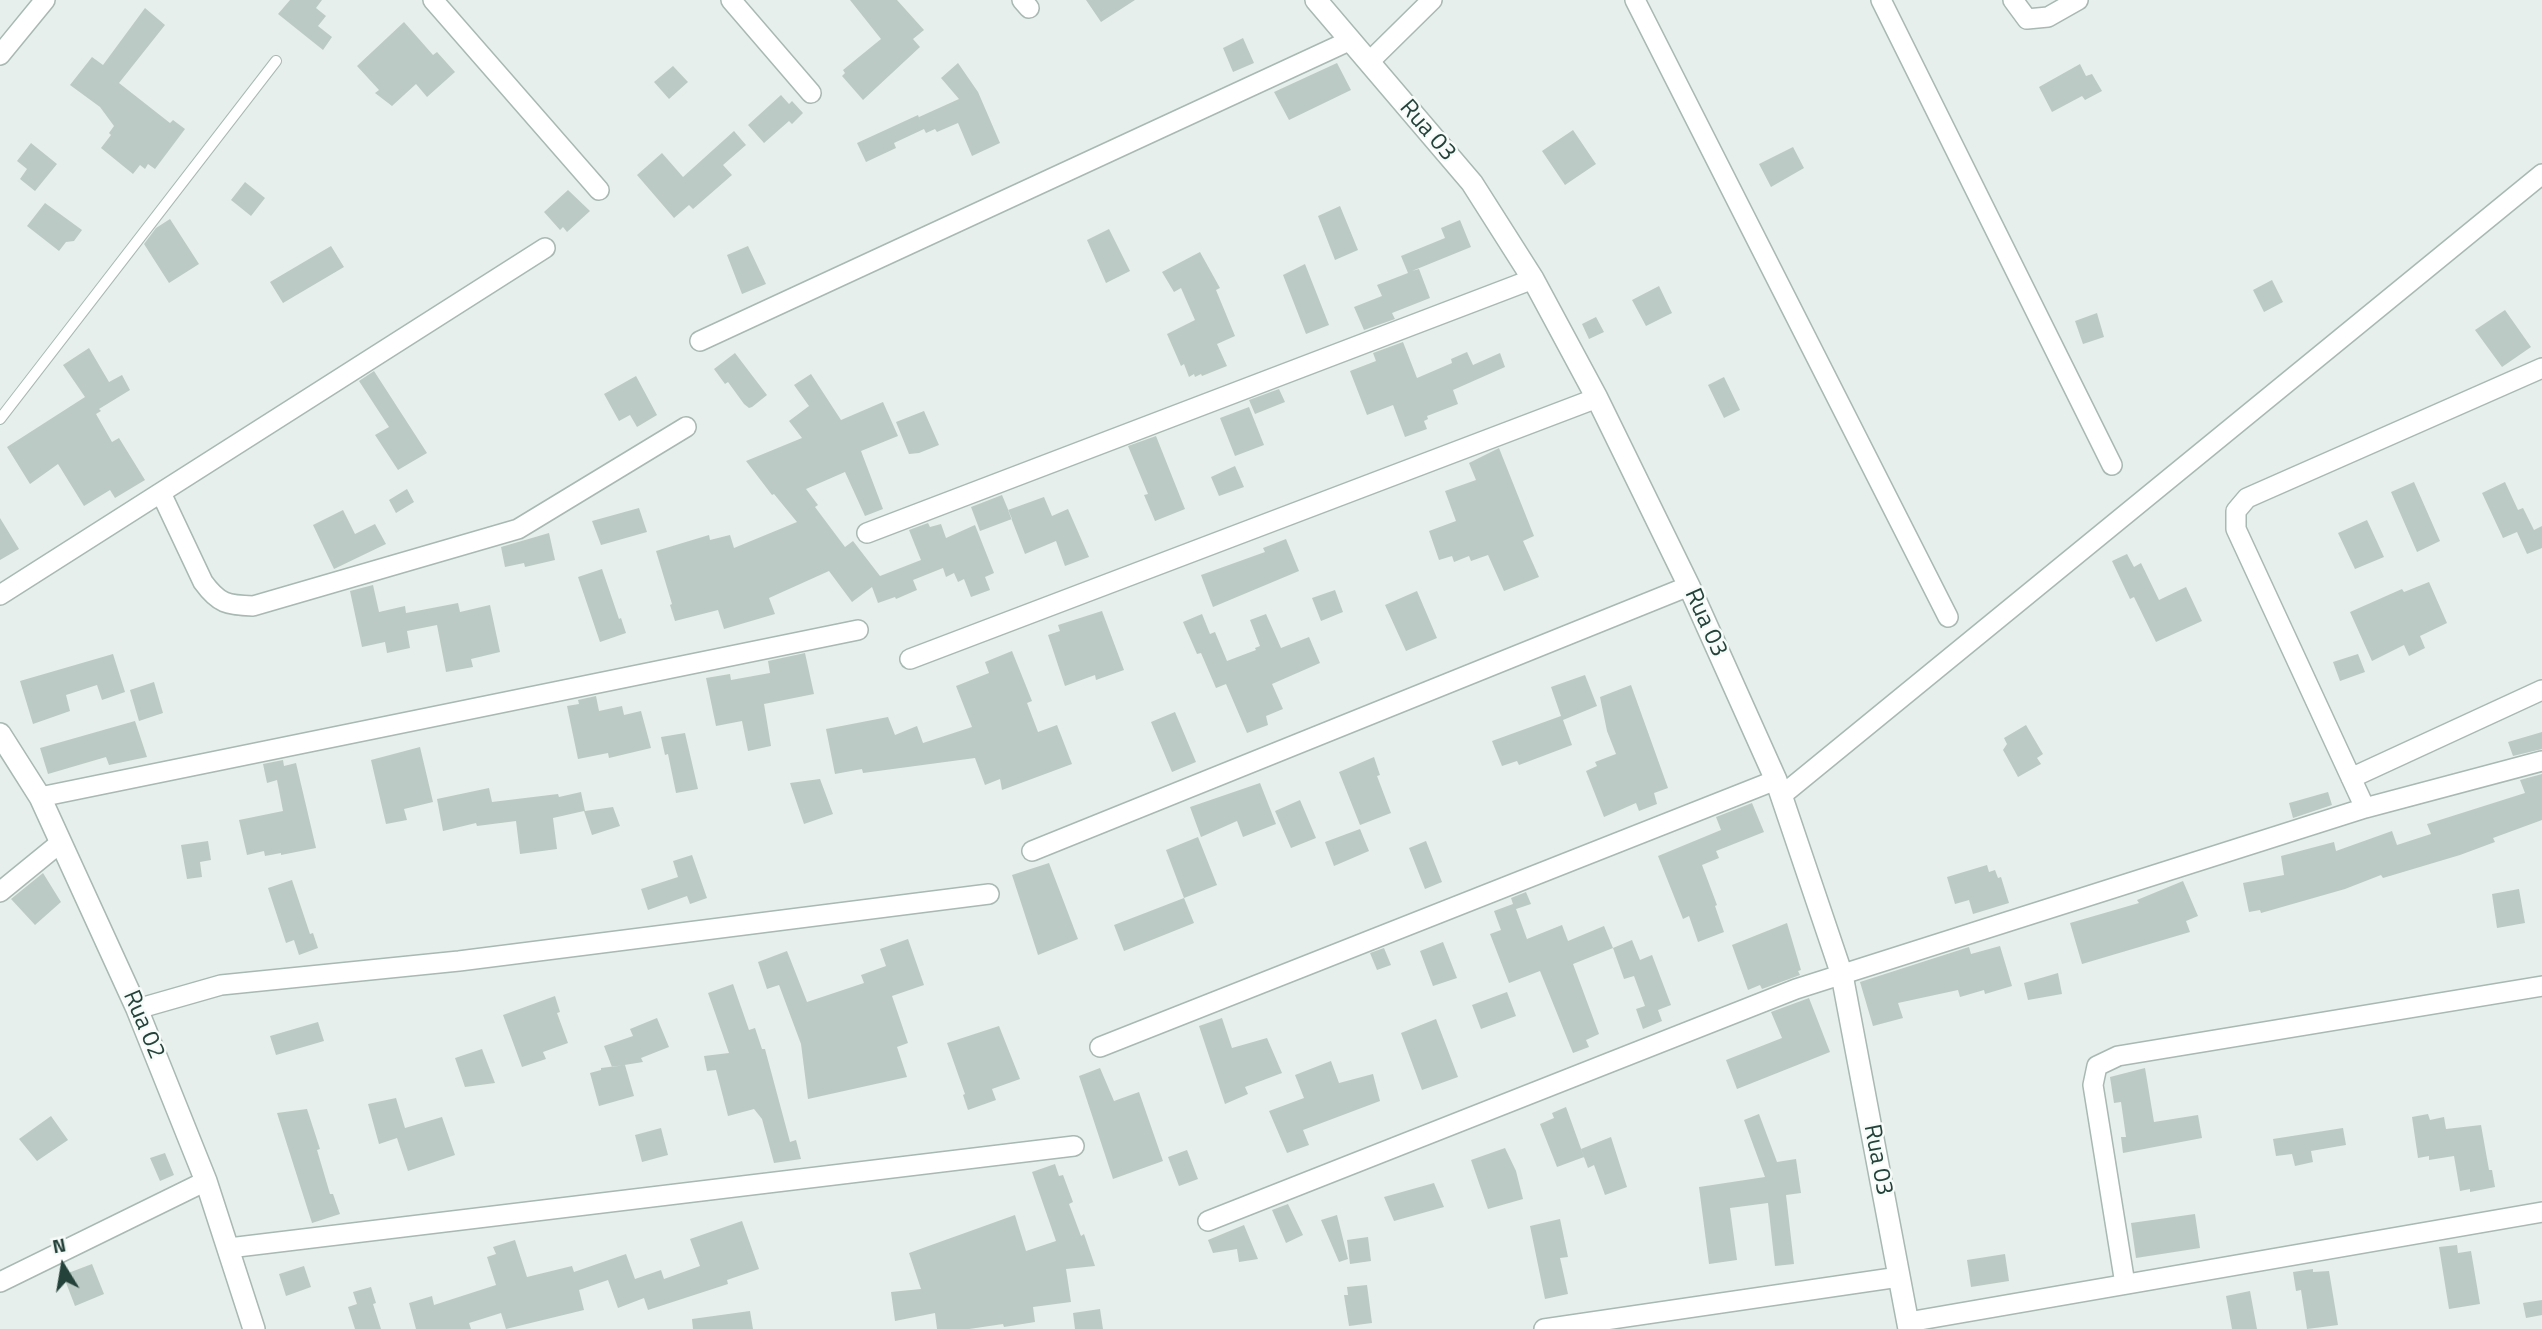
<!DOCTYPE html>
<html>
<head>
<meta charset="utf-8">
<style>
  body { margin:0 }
  #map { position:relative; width:2542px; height:1329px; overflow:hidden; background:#e6efeb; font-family:"Titillium Web",sans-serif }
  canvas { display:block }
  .north { position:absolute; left:28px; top:1231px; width:70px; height:70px; -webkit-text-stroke:5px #f7fbf9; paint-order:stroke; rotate:349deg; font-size:19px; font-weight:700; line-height:28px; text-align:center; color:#24423a }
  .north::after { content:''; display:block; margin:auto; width:24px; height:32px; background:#24423a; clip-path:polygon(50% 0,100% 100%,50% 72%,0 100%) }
</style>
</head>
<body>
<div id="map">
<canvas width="2542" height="1329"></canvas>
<div class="north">N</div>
</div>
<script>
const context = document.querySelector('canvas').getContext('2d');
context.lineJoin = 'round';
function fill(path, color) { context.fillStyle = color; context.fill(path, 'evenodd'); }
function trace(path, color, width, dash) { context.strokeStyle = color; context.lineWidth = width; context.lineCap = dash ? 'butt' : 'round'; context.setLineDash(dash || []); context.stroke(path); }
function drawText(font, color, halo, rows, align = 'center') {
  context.font = font + ' "Titillium Web",sans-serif'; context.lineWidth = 5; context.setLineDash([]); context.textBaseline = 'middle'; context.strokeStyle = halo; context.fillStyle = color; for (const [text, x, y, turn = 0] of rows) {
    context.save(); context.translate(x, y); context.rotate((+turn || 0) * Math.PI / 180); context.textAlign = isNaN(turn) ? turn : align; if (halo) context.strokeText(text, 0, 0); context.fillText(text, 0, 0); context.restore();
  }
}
fill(new Path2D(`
  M290,0h32l-6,8 10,8 -8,10 14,11 -9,13 -45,-36z
  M850,0h47l27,30 -11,9 7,8 -57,53 -21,-24 3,-3 -2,-3 38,-31z
  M1086,0h49l-34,22z
  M145,8l20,17 -46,58 51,40 3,-3 12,9 -30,40 -7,-5 -3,5 -5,-4 -7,9 -32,-26 10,-13 -2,-2 5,-7 -14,-19 -30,-22 22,-28 11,8z
  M404,22l29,33 4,-3 18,20 -28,25 -11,-13 -24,22 -17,-13 4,-3 -22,-24z
  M1243,38l11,25 -21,9 -10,-24z
  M958,63l20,29 22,51 -28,13 -14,-33 -21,9 -2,-3 -9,4 -2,-4 -30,14 2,5 -30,14 -9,-19 61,-28 2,5 -1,-3 40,-18 -18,-21z
  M1337,63l14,27 -62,30 -15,-28z
  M2080,64l6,12 6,-2 10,17 -17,9 -3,-4 -30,16 -13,-25z
  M673,66l15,16 -19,17 -15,-17z
  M781,95l8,9 3,-3 11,12 -11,11 -3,-3 -25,22 -16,-18z
  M1573,130l23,34 -31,21 -23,-34z
  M734,131l12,14 -23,20 9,10 -39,34 -4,-4 -15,13 -37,-43 25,-22 21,24z
  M31,143l26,21 -22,27 -15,-12 7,-10 -10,-8z
  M1793,147l11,21 -33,19 -12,-23z
  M245,182l20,16 -14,18 -20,-16z
  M568,190l22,21 -23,21 -4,-5 -3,3 -16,-18z
  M45,203l37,27 -8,11 -8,1 -7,9 -32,-25z
  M1340,206l18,44 -23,10 -17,-44z
  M170,219l29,45 -30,19 -25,-39 12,-16z
  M1460,220l11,27 -59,24 7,-2 11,29 -38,15 3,6 -31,11 -10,-23 28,-11 -5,-11 31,-12 -7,-17 44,-18 -4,-10z
  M1109,229l21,42 -24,12 -19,-43z
  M331,246l13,21 -61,36 -13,-21z
  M748,246l18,38 -24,10 -15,-39z
  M1200,252l20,36 -4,2 19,46 -18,8 10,22 -25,10 -1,-2 -6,3 -1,-3 -5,3 -5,-13 -3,2 -14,-32 28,-14 -14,-32 -7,4 -12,-20z
  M1305,264l24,61 -23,9 -23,-59z
  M2272,280l11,22 -19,10 -11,-22z
  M1659,286l13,27 -26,13 -14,-26z
  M2505,310l26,37 -29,20 -27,-37z
  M2097,313l7,24 -21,7 -8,-23z
  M1596,317l8,15 -15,7 -7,-15z
  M1403,342l14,36 35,-15 -1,-4 16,-7 6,13 27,-12 5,14 -52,23 5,14 -31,12 1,3 -4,2 3,8 -22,8 -12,-32 -26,10 -17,-44 26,-10 -3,-8z
  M89,348l20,34 13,-7 8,15 -31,19 2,2 -5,3 16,28 7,-4 26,42 -30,18 -5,-8 -26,16 -26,-42 -28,20 -23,-37 78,-50 -22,-32z
  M735,353l32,42 -15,12 -3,1 -5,-4 -16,-22 -3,2 -11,-15z
  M374,371l53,82 -29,17 -23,-35 14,-8 -30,-46z
  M811,374l30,46 42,-18 15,34 -37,15 22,58 -18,7 -20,-44 -39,17 12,16 -3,2 30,40 8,-6 27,35 41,-16 -12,-30 19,-7 2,4 11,-3 5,14 29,-13 19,48 -9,4 5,13 -19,7 -7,-18 -6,3 -4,-9 -8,4 -3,-9 -30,12 4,10 -21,9 -1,-2 -17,6 -6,-16 -20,15 -23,-31 -60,27 6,16 -51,15 -6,-19 -43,11 -5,-16 2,-1 -16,-53 53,-16 1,5 20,-5 4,13 63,-26 -23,-28 -2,1 -26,-34 56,-23 -13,-17 20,-15 -15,-21z
  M636,376l21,39 -20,12 -7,-12 -11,6 -15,-27z
  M1724,377l16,33 -16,8 -16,-33z
  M1279,389l6,13 -30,12 -6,-14z
  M1249,407l15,38 -29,11 -15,-38z
  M924,411l15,34 -20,8 -10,1 -13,-32z
  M1156,436l29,73 -30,12 -11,-26 4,-1 -20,-48z
  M1499,448l35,88 -11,5 16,36 -35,14 -16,-36 -17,6 -2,-5 -15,6 -2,-6 -13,4 -10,-29 27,-10 -11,-30 31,-11 -7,-17z
  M1235,466l9,21 -25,9 -8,-19z
  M2414,482l26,59 -23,11 -26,-60z
  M2505,482l13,28 5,-2 11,22 8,-4v22l-15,6 -10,-22 -14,6 -21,-45z
  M407,489l7,13 -18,11 -7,-13z
  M1002,495l10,24 -32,12 -9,-24z
  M1044,497l8,19 16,-7 21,48 -24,9 -9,-25 -31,13 -17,-44z
  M639,508l8,24 -46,13 -9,-24z
  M343,510l12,24 20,-10 11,20 -52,25 -21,-44z
  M0,518l19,31 -19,11z
  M2367,520l17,37 -29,12 -17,-36z
  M549,533l6,27 -30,7 -1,-4 -19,4 -4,-20z
  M1286,539l13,32 -86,36 -12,-32 64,-23 -2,-4z
  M2127,554l7,13 7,-4 18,37 27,-13 16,34 -46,21 -22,-45 -4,2 -18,-38z
  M602,569l17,50 2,-1 5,15 -26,9 -22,-65z
  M2429,582l18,41 -27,13 5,12 -16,8 -5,-11 -32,16 -22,-49 52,-23 2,3z
  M373,585l6,27 26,-6 1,7 52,-10 2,9 30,-7 10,47 -29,7 2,8 -27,5 -9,-47 -30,6 3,17 -23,5 -2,-11 -23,5 -12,-56z
  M1335,590l8,22 -22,9 -9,-23z
  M1417,591l20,47 -31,13 -21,-46z
  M1102,611l22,59 -28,10 -1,-5 -30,11 -17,-51 12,-4 -2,-6z
  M1202,614l8,20 5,-2 12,29 29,-11 -1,-2 5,-2 -10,-26 16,-6 15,34 28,-11 11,26 -48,21 11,25 -17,7 2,9 -21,8 -21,-49 -10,4 -15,-35 -4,1 -14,-32z
  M1012,651l20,50 -5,2 11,29 19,-7 15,39 -70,26 -2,-11 -15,6 -10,-27 -112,15 -1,-4 -27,5 -9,-45 62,-12 7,18 22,-9 6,17 49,-16 -16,-41 33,-13 -4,-11z
  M805,653l9,41 -50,10 7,42 -23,5 -6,-30 -26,5 -10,-48 24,-4 1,6 39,-7 -2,-12z
  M113,654l12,38 -23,8 -5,-15 -31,10 4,16 -37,13 -13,-43z
  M2358,654l7,18 -25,9 -7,-19z
  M1585,675l12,31 -34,14 9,25 -53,20 -2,-4 -15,5 -10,-25 69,-25 -10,-29z
  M154,682l9,31 -24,8 -9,-31z
  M1631,685l37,103 -14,5 3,11 -18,7 -3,-8 -32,14 -18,-46 11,-5 -2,-4 21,-8 -9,-23 -7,-34z
  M596,696l3,15 23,-5 2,9 17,-4 10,37 -42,10 -1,-5 -30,6 -11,-53 12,-2 -1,-4z
  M1175,712l21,50 -24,10 -21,-50z
  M135,721l12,36 -38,8 -3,-8 -58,17 -8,-26z
  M2026,725l17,29 -6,4 4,6 -23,13 -15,-27 4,-6 -3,-6z
  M2542,732v17l-29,7 -5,-14z
  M685,733l13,56 -22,4 -8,-39 -3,1 -4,-18z
  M420,747l13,55 -29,7 3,11 -21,4 -15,-64z
  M1374,757l6,18 -3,1 14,37 -31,12 -21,-53z
  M283,760l1,6 12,-3 20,85 -35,7v-2l-16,3 -1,-5 -17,4 -8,-35 44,-9 -6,-31 -10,3 -4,-19z
  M2542,774v46l-49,18 2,4 -35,13 -77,23 -2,-3 -36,14 -84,24 -1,-3 -11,2 -6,-29 41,-8 -3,-19 53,-14 2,9 56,-20 5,14 34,-11 -4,-10 98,-31 -5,-13z
  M820,779l13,35 -29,10 -14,-41z
  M1260,783l16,41 -33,13 -6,-16 -36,16 -11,-30z
  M489,788l3,14 66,-8 1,3 22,-5 4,19 28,-4 7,19 -28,9 -8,-24 -31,7 4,31 -37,5 -4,-33 -39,5 -1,-3 -33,8 -6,-32z
  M2328,792l4,13 -39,13 -4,-15z
  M1300,800l16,38 -25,10 -16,-37z
  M1752,803l12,29 -48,19 3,7 -17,7 15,40 -2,1 9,26 -26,10 -9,-26 -6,3 -25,-63 63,-26 -5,-13z
  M1360,829l9,22 -35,15 -9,-24z
  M1198,837l19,48 -33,13 10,25 -70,28 -10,-26 70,-27 -18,-48z
  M208,841l3,19 -11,2 2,15 -15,2 -6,-34z
  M1426,841l16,41 -17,7 -16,-41z
  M692,855l15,43 -17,6 -3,-8 -39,14 -7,-21 37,-12 -5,-16z
  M1049,863l29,76 -40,16 -26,-80z
  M1987,865l2,7 6,-2 3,8 3,-1 8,26 -36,11 -4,-14 -14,4 -8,-27z
  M43,873l18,29 -26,23 -24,-26z
  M292,880l18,54 3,-1 5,15 -19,7 -5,-15 -8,3 -18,-55z
  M2183,881l15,35 -12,5 4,11 -108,32 -12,-41 69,-20 -2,-3z
  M2519,889l6,34 -28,5 -5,-34z
  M1526,892l5,12 -15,5 11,30 35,-14 6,16 36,-15 9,22 -40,16 26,70 -13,6 3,7 -16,6 -33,-82 -31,12 -19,-49 11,-4 -7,-19 19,-7 -2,-6z
  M1787,923l14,47 -3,1 2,4 -38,14 -2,-4 -12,5 -16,-45z
  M908,939l16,46 -32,11 16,47 -11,4 10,30 -99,22 -7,-55 -22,-59 -12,4 -9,-27 29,-11 20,51 57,-19 -3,-8 25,-9 -6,-17z
  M1632,940l8,20 12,-5 19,50 -13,5 4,11 -19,8 -7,-20 9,-3 -11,-30 -10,3 -11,-31z
  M1443,942l14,36 -24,8 -13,-35z
  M2000,946l12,40 -27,8 -1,-4 -24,7 -2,-7 -60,13 5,15 -30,8 -13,-44 109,-35 2,7z
  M1384,948l7,17 -14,5 -7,-17z
  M2058,973l4,21 -34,6 -4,-17z
  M733,984l16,46 6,-2 7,21h3l25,93 6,-2 5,19 -27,4 -12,-44 -8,-10 -26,7 -12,-46 -9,1 -3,-15 25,-3 -21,-60z
  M1507,992l9,24 -35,13 -9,-24z
  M555,996l5,16 -3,1 11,30 -25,9 3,7 -24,8 -19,-52z
  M1809,998l21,54 -93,37 -11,-29 56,-22 -11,-26z
  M657,1018l12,29 -28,11 2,4 -31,5 -8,-21 29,-10 -3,-7z
  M1222,1018l10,30 35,-10 15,35 -37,14 3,7 -23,10 -26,-78z
  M1436,1019l22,58 -36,13 -21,-57z
  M318,1022l6,19 -48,14 -6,-19z
  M999,1026l21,53 -28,10 4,11 -28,10 -5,-15 2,-1 -18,-51z
  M482,1049l13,34 -30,4 -10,-29z
  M1331,1061l8,22 34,-9 7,27 -77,29 6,15 -22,8 -18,-42 35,-13 -9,-23z
  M625,1065l9,31 -35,10 -9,-33 11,-3v-2z
  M1100,1068l14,33 25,-9 24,69 -50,18 -34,-103z
  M2145,1068l9,54 44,-7 4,23 -79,15 -2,-16h5l-5,-35 -7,1 -4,-26z
  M396,1098l9,30 37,-11 13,38 -47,16 -11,-33 -18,6 -11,-40z
  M1566,1107l18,50 -27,10 -17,-43 14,-6 -2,-5z
  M307,1109l13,40 -3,1 13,44h3l7,20 -28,9 -35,-110z
  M1759,1114l18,48 19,-3 5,34 -15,2 8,69 -19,2 -7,-63 -38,5 7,52 -28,4 -10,-77 66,-10 -21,-57z
  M2428,1114l2,6 14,-3 2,12 35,-4 8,45h3l3,17 -25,5v-3l-10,2 -6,-35 -25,4v-4l-11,2 -6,-41z
  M51,1116l17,24 -31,21 -18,-22z
  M661,1128l7,27 -26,7 -7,-27z
  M2343,1128l3,17 -35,6 2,11 -18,4 -3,-12 -16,2 -3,-17z
  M1611,1137l16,50 -22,8 -11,-30 -6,3 -7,-19z
  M1505,1148l11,23 7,28 -35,10 -17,-49z
  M1187,1150l11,29 -19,7 -11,-29z
  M165,1153l9,22 -14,6 -10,-23z
  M1055,1164l4,12 4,-1 10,27 -4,2 12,32 3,-2 11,32 -29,3 5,33 -38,5 2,15 -31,5 -1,-3 -34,5h-32l-2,-16 -40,8 -4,-29 30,-3 -12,-36 106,-38 11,36 30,-10 -24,-69z
  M1434,1183l10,24 -50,14 -10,-24z
  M1288,1204l15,31 -17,8 -14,-33z
  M2195,1214l5,34 -64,10 -5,-35z
  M1337,1215l11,44 -9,3 -18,-42z
  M1560,1219l8,38 -8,1 8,36 -23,5 -15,-73z
  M742,1221l17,48 -32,11 1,4 -80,26 -4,-12 -26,10 -10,-28 -29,10 5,20 -78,19 -5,-16 -32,10 2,6h-55l-7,-26 23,-7 2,9 62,-20 -9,-28 9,-3 -3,-7 22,-7 12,37 45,-11 2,6 52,-18 9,25 26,-9 3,9 36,-13 -10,-27z
  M1244,1225l14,34 -19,3 -2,-13 -24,4 -5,-13z
  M1368,1237l3,24 -21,3 -3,-24z
  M2457,1245l1,8 13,-2 9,53 -31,5 -10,-62z
  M2005,1254l4,27 -38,6 -4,-27z
  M92,1264l12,30 -29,12 -12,-31z
  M304,1266l7,21 -25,9 -7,-22z
  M2313,1269v3l16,-1 9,54 -31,4 -6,-39 -5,1 -3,-19z
  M1367,1285l5,38 -23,3 -5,-31h4l-1,-8z
  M371,1287l5,16 -3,1 8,25h-26l-7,-22 9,-3 -4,-12z
  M2250,1291l7,38h-25l-6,-33z
  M2542,1300v15l-16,3 -3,-15z
  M1100,1309l3,20h-28l-2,-16z
  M750,1311l3,18h-60l-1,-10z`), '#bbcac4');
const service = new Path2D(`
  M0,419l276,-358`);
const minor = new Path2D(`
  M433,0l166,190
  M731,0l80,93
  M1022,0l7,8
  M1635,0l313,617
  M1881,0l231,465
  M2013,0l14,19 21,-2 30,-17
  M0,55l45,-55
  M1369,62l63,-62
  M700,341l651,-301
  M161,493l42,89c16,22 24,23 50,24l265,-77 168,-102
  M867,533l666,-254
  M0,595l545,-347
  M910,659l687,-261
  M2351,778l191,-88
  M1781,796l761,-622
  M40,797l818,-167
  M2365,808l-129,-279v-18l11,-13 295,-130
  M1032,851l657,-265
  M0,892l60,-49
  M137,1009l84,-24 238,-24 530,-67
  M1100,1047l676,-267
  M1208,1221l588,-232 569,-181 177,-47
  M229,1248l845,-102
  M0,1282l206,-101
  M2125,1284l-32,-199 4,-19 21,-10 424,-70
  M1908,1322l634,-110
  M1544,1329l355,-52`);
const tertiary = new Path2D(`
  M1316,0l156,183 61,96 64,119 92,188 87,194 66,195 67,354
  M0,734l40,63 97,212 69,172 48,148`);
trace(service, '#a8b8b2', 12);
trace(minor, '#a8b8b2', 22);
trace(tertiary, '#a8b8b2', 24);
trace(service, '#fff', 10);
trace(minor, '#fff', 19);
trace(tertiary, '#fff', 21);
drawText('24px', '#24423a', '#f7fbf9', [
  ["Rua 03",1427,131,49],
  ["Rua 03",1705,623,66],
  ["Rua 02",143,1025,67],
  ["Rua 03",1877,1160,79]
]);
</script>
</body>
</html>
